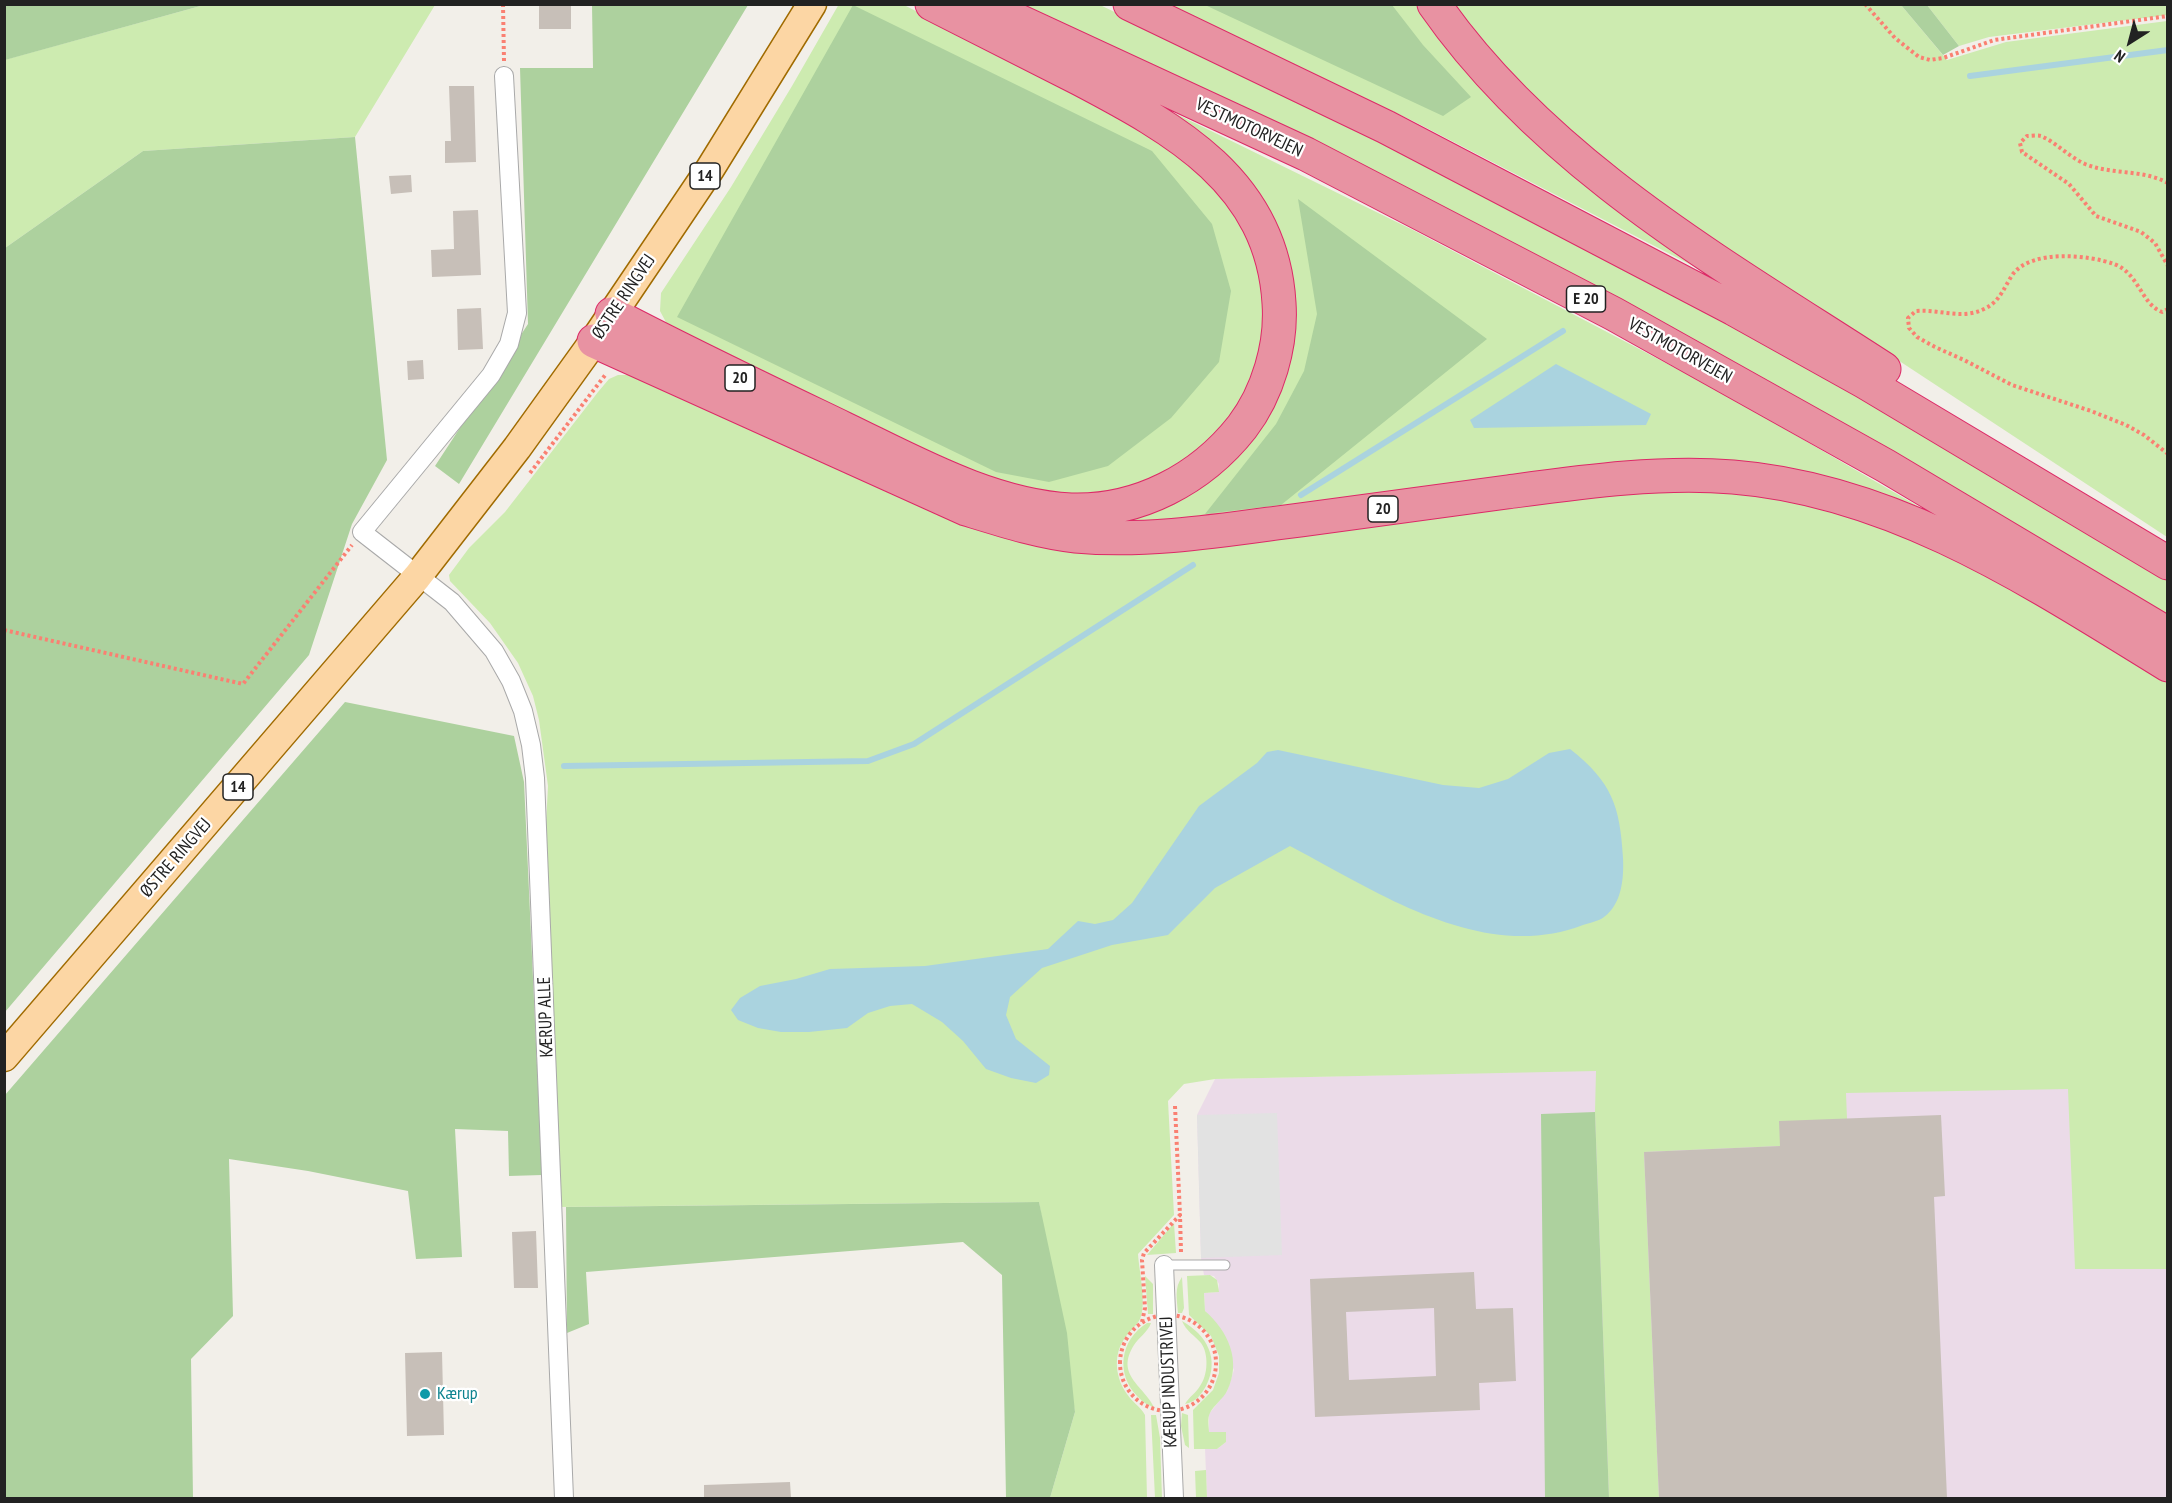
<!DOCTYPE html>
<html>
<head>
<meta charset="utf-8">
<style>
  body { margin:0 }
  #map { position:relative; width:2172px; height:1503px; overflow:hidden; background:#f2efe9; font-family:"PT Sans Narrow",sans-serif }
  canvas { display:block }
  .frame { position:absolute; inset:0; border:6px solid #222; pointer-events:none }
  .north { position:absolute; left:2100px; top:12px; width:60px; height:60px; -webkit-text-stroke:4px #fff; paint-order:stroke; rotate:216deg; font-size:16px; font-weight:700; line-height:24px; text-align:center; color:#222 }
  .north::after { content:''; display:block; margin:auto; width:21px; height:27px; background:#222; clip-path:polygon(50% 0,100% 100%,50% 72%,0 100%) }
</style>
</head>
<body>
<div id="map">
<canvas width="2172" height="1503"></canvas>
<div class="frame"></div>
<div class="north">N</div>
</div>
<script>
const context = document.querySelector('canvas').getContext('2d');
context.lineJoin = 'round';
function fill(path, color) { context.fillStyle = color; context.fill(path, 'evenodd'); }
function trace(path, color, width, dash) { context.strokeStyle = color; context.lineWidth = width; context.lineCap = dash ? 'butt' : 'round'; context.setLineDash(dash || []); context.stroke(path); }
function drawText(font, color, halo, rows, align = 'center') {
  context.font = font + ' "PT Sans Narrow",sans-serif'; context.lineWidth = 4.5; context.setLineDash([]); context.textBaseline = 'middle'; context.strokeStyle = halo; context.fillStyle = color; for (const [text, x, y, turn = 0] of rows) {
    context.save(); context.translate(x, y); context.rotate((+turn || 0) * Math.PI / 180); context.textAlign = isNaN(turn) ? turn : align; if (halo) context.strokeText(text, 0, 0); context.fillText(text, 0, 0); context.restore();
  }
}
fill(new Path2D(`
  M2167,1057v441h-960l-2,-50 12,1 9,-7v-10h-17v-18l18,-23 7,-21 -29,-59 -1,-18 14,-1 1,-8 -5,-8 -10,-1 -3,-17 -4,-143 18,-36z`), '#ebdbe8');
fill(new Path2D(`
  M839,4l65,1 224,114 81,59 48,71 9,68 -13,63 -14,24 -16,24 -51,44 -33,12 -36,9h-43l-43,-7 -45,-16 -142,-64 -162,-80 -8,-15 1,-18 70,-106 61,-101z
  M2167,4l1,11 -179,22 -30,9 -32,-41z
  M204,5h231l-80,132 -212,14 -138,97 -1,-188z
  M1014,5h86l293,140 496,266 278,168v39z
  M1167,5h253l308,279 -315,-163z
  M1452,5h449l46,55 59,-18 161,-21v516l-438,-288 -108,-74 -73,-62 -52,-54z
  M1107,80l306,150 308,162 233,135 -187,-54 -487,42 -200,12 -122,-38 150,27 148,-96 20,-182z
  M618,375h18l394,167 590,-49 118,-2 101,18 104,42 224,128v590h-92l-7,-180 -222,4 1,26 -67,27 -136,6 15,346h-50l-14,-386 1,-41 -381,8 -31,5 -16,17 6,114 -36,39c1,17 9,50 2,65 -4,8 -13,14 -17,22 -10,16 -7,38 4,53 5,8 13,12 18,21l2,83h-97l25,-86 -36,-210 -481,5 -14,-344 4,-77 -9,-66 -6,-24 -15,-33 -28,-40 -40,-42 -1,-6 20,-27 36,-36 93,-120 11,-13z
  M1174,1223l2,30 -29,2z
  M1210,1275l7,5 2,12 -15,1 1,18c23,20 37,50 22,80 -4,8 -13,14 -17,22 -3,5 -1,14 -1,19h17v10l-9,7h-23l-1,-39 20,-20 6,-17v-17l-8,-20 -22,-21 -2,-39z
  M1145,1276l8,8v30h-5z
  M1182,1277l2,31 -2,5h-4c-1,-14 -4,-25 4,-36z
  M1182,1321c25,14 38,38 24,65 -5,9 -10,16 -21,18 4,-7 11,-11 15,-18 8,-11 9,-32 1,-43 -6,-7 -15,-12 -19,-22z
  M1147,1323h4c-3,9 -12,14 -17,22 -19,30 9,40 20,62 -7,-2 -11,-5 -16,-10 -23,-23 -18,-57 9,-74z
  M1182,1413l6,2 1,33 -4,-3 -4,-19z
  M1151,1415h5l4,23 2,60h-7z
  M1206,1470l1,28h-11l-1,-27z`), '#cdebb0');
fill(new Path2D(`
  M5,4h199v1l-199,55z
  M592,5h156l-289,479 -24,-18 93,-142 -8,-256h73z
  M853,5l299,146 60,73 19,67 -12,71 -48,56 -63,48 -59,16 -53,-10 -319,-155z
  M1205,5h187l31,40 48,52 -28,19z
  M1901,5h26l32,41 -16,9z
  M355,137l32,323 -35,64 -43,131 -304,357v-764l138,-97z
  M1298,199l189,140 -206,166 -76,9 71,-90 28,-53 13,-57z
  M345,702l169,34 10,46 18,393 -33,1 -1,-45 -53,-2 7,128 -46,2 -8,-68 -100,-20 -79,-12 4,157 -42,43 2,139h-188v-403z
  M1595,1112l14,386h-64l-4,-384z
  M1039,1202l28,131 8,79 -25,86h-44l-4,-223 -39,-33 -377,30 3,52 -22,9 -1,-126z`), '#add19e');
fill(new Path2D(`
  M1277,1113l5,142 -81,3 -4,-143z`), '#e2e2e2');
fill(new Path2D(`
  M1556,364l95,50 -5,11 -172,3 -4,-8z
  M1570,749c42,33 50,57 53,109 1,20 -1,46 -19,59 -5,4 -15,6 -21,8 -101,39 -207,-34 -293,-79l-75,42 -47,47 -56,10 -70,23 -32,29 -4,18 10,24 34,27 -1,9 -13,8 -25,-5 -25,-9 -23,-28 -21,-19 -30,-18 -22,2 -22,7 -21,15 -38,4h-28l-23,-4 -20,-8 -7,-10 9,-12 20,-12 36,-7 34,-10 95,-3 123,-17 30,-28 17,3 18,-4 19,-17 67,-97 58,-43 10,-11 11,-2 165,35 36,3 29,-9 41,-26z`), '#aad3df');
trace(new Path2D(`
  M1970,76l198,-26
  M1301,495l262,-164
  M564,766l304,-5 46,-17 279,-179`), '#aad3df', 6);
fill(new Path2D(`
  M539,4h32v25h-32z
  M449,86h25l2,76 -31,1v-22h6z
  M411,175l1,17 -21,2 -2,-18z
  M478,210l3,65 -49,2 -1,-27 23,-1 -1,-38z
  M481,308l2,41 -25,1 -1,-41z
  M423,360l1,19 -16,1 -1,-19z
  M1941,1115l4,81 -11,1 13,301h-288l-15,-346 136,-6 -1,-25z
  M536,1231l2,57h-24l-2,-56z
  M1474,1272l2,37 37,-1 3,73 -37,2 1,27 -165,7 -5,-138zM1434,1308l2,68 -87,4 -3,-68z
  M442,1352l2,83 -37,1 -2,-83z
  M790,1482l1,16h-87v-13z`), '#c7bfb8');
const lane = new Path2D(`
  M1164,1265h61`);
const street = new Path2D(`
  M504,76l13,237 -8,31 -18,31 -129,157 90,70 42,49 17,30 12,30 8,34 4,33 29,720
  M1164,1265l10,233`);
const primary = new Path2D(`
  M4,1057l413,-480 100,-129 77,-107 116,-172 102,-165`);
const highway = new Path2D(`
  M982,4l324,150 308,160 272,152 282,168
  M1130,4l256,123 348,182 131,73 303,181
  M1434,4c112,161 290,261 450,365
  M612,314c76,40 154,77 231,114 71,34 148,78 228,82 68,2 130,-31 171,-83 26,-34 40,-82 37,-124 -7,-121 -104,-174 -199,-224 -49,-25 -98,-50 -148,-75
  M594,341l372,168c36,11 73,23 110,27 67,6 135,-4 201,-13 77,-10 154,-21 230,-31 75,-10 151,-21 226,-15 162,13 300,105 435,188`);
trace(lane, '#a9a9a9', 11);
trace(street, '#a9a9a9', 20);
trace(primary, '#a06b00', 31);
trace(highway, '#dc2a67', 35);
trace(new Path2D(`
  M503,4l1,57
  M1865,4l30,34 24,19 11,3 13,-2 51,-18 174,-24
  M2168,183c-26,-14 -56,-8 -83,-19 -16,-7 -28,-21 -44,-28 -4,-1 -10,0 -14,0l-7,7 2,9 47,32 27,32 45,16 14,11 13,23
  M2168,309l-6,3c-21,-8 -23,-39 -48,-48 -25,-9 -82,-15 -101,10 -9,13 -13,28 -29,35 -22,11 -45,0 -68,2l-8,7 1,10 8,9 18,10 29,13 48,25 79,26 35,14 18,10 24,19
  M530,473l76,-99
  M4,630l239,54 109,-139
  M1175,1106l5,109
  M1120 1363a48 48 0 1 1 96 0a48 48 0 1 1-96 0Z
  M1142,1322l3,-14 -3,-48 2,-7 36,-38 1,37`), '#fa8072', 4, [3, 3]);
trace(lane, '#fff', 9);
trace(street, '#fff', 18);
trace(primary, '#fcd6a4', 28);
trace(highway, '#e892a2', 33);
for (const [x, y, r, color] of [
  [425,1394,6,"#0f9aa8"]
]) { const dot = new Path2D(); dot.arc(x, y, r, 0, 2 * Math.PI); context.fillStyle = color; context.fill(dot); trace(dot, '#fff', 2); }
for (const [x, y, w] of [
  [705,176,30],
  [1586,299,39],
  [740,378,30],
  [1383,509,30],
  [238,787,30]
]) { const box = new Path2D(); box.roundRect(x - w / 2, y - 13, w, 26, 4.5); context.fillStyle = '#fff'; context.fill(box); trace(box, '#222', 1.5); }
drawText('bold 16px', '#222', null, [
  ["14",705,176],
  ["E 20",1586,299],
  ["20",740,378],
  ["20",1383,509],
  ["14",238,787]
]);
drawText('18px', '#222', '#fff', [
  ["VESTMOTORVEJEN",1249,128,25],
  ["ØSTRE RINGVEJ",624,297,-56],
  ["VESTMOTORVEJEN",1680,351,29],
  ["ØSTRE RINGVEJ",176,858,-49],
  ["KÆRUP ALLE",546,1017,-92],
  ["KÆRUP INDUSTRIVEJ",1169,1382,-92]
]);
drawText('18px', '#0d838f', '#fff', [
  ["Kærup",437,1394]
], 'left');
</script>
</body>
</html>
